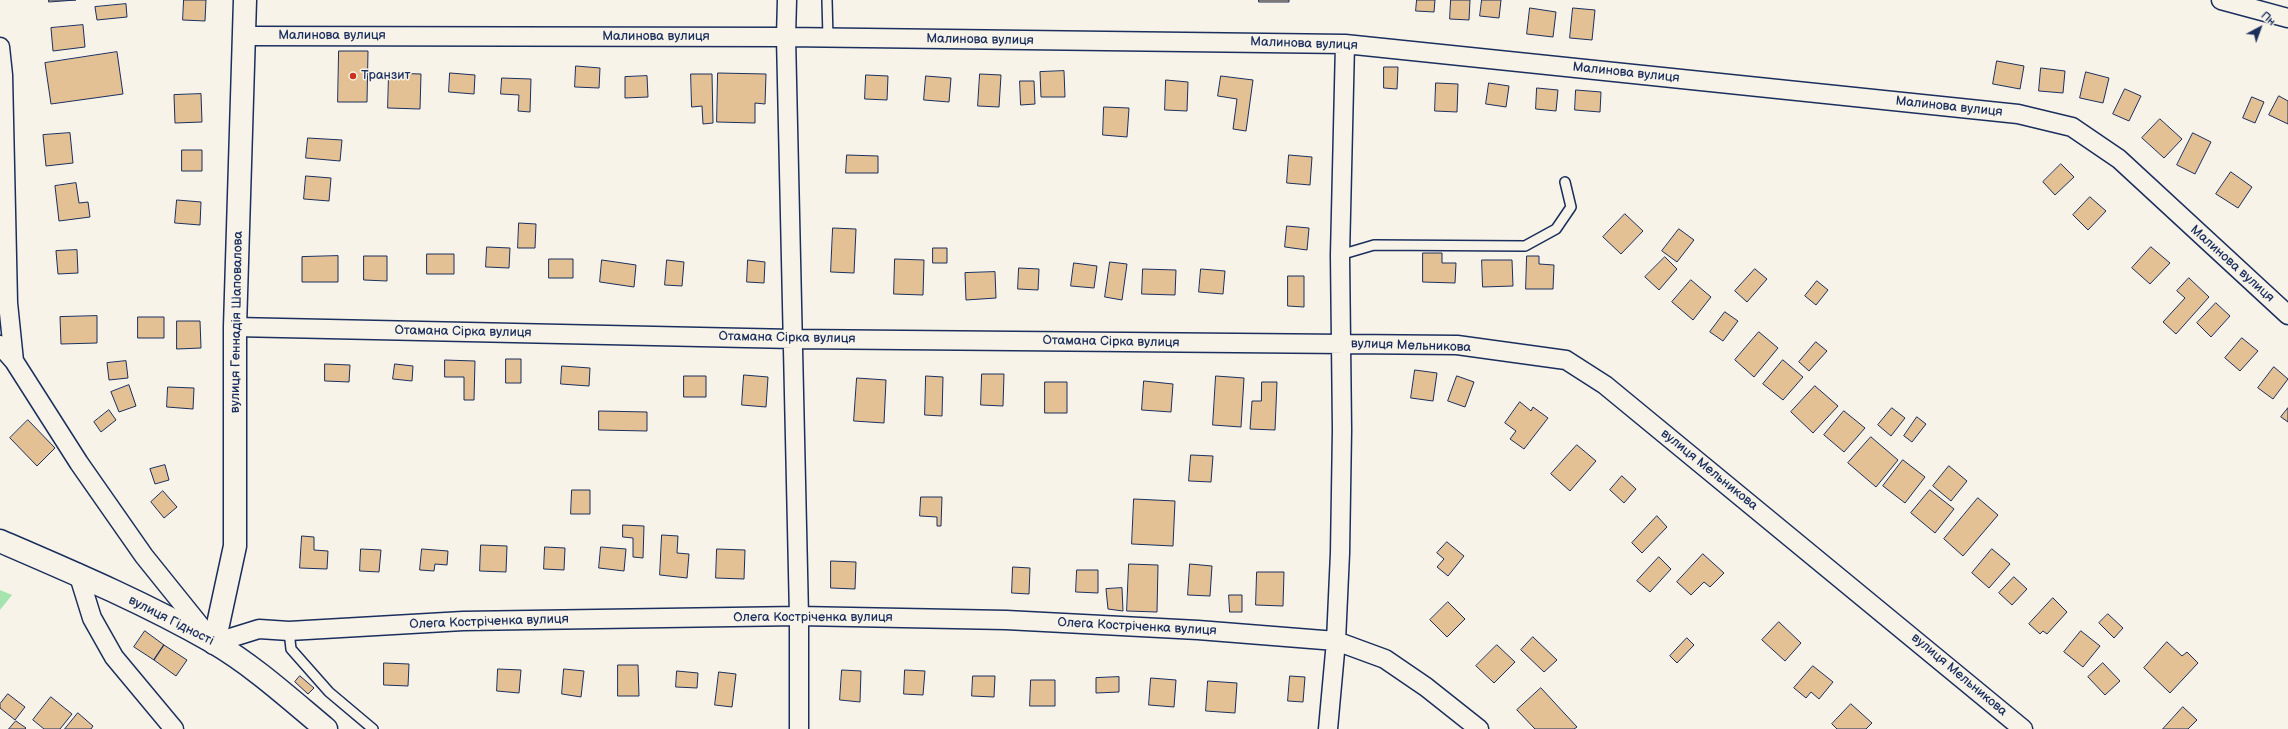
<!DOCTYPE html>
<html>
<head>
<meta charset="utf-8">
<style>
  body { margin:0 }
  #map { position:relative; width:2288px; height:729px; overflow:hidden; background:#f7f3e8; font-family:"Balsamiq Sans",sans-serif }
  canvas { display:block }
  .north { position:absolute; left:2240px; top:8px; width:40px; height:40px; -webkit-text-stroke:3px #f7f3e8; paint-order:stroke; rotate:41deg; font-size:11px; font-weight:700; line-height:16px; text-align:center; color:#1b2f5e }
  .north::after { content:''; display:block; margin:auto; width:14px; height:18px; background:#1b2f5e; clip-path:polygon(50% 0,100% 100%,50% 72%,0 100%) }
</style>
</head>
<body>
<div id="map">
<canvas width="2288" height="729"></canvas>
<div class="north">Пн</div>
</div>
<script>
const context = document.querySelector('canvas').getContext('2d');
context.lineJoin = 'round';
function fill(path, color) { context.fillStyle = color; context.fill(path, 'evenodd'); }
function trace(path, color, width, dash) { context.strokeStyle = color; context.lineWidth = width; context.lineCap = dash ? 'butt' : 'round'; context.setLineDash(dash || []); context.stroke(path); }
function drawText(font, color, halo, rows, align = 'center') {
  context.font = font + ' "Balsamiq Sans",sans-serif'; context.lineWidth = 3; context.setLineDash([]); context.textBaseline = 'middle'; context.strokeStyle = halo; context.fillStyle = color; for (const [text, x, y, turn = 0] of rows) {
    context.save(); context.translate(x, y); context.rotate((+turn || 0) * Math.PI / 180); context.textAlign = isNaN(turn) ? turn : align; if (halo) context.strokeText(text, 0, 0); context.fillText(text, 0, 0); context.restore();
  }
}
fill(new Path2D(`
  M0,590l12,5 -12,15z`), '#a4e5af');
const building = new Path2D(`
  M49,0h27l-27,2z
  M184,0h22l-1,21 -22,-1z
  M1259,0h30v2h-30z
  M1417,0h18l-1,12 -18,-1z
  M1451,0h19l-1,20 -19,-1z
  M1482,0h19l-2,18 -19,-2z
  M126,4l1,13 -30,3 -2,-13z
  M1530,8l26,4 -3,25 -26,-3z
  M1573,8l22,2 -3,30 -22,-2z
  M83,25l2,22 -32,4 -2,-23z
  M339,51h29l-1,51h-29z
  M117,52l6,42 -72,10 -6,-41z
  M1997,61l27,5 -4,23 -27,-5z
  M576,66l24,2 -1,20 -24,-1z
  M1384,67h14l-1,22 -13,-1z
  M2041,68l24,3 -2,22 -24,-2z
  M1064,71l1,26h-24l-1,-25z
  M2086,72l23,6 -6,25 -23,-5z
  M389,73l32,1 -1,35 -32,-1z
  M450,73l25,2 -1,19 -25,-2z
  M718,73l48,1 -1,30 -10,-1v20l-38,-1z
  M691,74h21l1,49 -10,1 -1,-18 -10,1z
  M980,74l21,1 -2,32 -21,-1z
  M866,75l22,1 -1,24 -22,-1z
  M647,76l1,21 -23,1v-21z
  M926,76l25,2 -2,24 -25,-2z
  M1221,76l32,4 -7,51 -13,-2 4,-30 -19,-3z
  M502,78l29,1 -1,33 -12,-1 1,-16 -18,-1z
  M1166,80l22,2 -1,29 -22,-1z
  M1020,81h14l1,23 -14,1z
  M1436,83l22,1 -1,28 -22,-1z
  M1489,83l20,3 -3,21 -20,-3z
  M1537,88l21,2 -2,21 -20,-2z
  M2125,89l16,7 -12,25 -16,-7z
  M1576,90l25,2 -1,20 -25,-2z
  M201,94l1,28 -27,1 -1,-28z
  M2279,96l9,5v23l-19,-9z
  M2252,97l12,5 -9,21 -12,-5z
  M1104,107l25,1 -2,29 -24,-2z
  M2160,119l22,20 -18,19 -22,-20z
  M70,133l3,30 -27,3 -3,-31z
  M2193,133l18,9 -16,32 -18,-9z
  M308,138l34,2 -2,21 -34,-3z
  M182,150h20v21h-20z
  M847,155l31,1v17h-32z
  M1289,155l23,2 -2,28 -23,-2z
  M2061,164l13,13 -19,18 -12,-13z
  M2231,172l21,15 -14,21 -22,-14z
  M306,176l25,2 -2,23 -25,-2z
  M76,183l3,20 9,-1 2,15 -31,4 -4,-35z
  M2090,197l16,14 -18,19 -15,-15z
  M177,200l24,2 -1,23 -25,-2z
  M1625,214l18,17 -22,23 -18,-17z
  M519,223l17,1 -1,24h-17z
  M1287,226l22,2 -2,22 -22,-3z
  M833,228l23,1 -2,44 -23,-1z
  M1679,229l15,11 -17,22 -15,-11z
  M487,247l23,1 -1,20 -23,-1z
  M2151,247l19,16 -20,21 -18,-16z
  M933,248h14v15h-14z
  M77,250l1,23 -20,1 -2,-23z
  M1423,253h19v10h14l-1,20 -32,-1z
  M427,254h27v20h-27z
  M338,256v26h-36v-25z
  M364,256h23v25l-23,-1z
  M1527,256h12v8l15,1 -1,24h-27z
  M1665,257l12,12 -18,21 -14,-13z
  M549,259h24v19h-24z
  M895,259l29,1 -1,35 -29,-1z
  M602,260l34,5 -2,22 -34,-5z
  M667,260l17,2 -2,24 -17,-1z
  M748,260l17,2 -1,21 -17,-1z
  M1482,260h30l1,26 -30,1z
  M1110,262l17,2 -5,36 -17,-3z
  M1074,263l23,3 -3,22 -23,-2z
  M1019,268l20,1 -1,21 -20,-1z
  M1143,269l33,1 -1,25 -33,-1z
  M1201,269l24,2 -2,23 -24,-2z
  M1755,269l12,10 -20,23 -12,-11z
  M995,272l1,26 -30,2 -1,-27z
  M1288,276h16v31l-16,-1z
  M2189,278l20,19 -33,37 -13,-12 22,-24 -8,-7z
  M1691,280l20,17 -18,23 -21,-18z
  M1817,281l11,9 -12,15 -11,-9z
  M2216,303l14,13 -19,21 -14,-14z
  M1725,312l13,9 -15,20 -13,-9z
  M97,316v27l-36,1 -1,-27z
  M138,317h26v21h-26z
  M177,321h23l1,27 -24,1z
  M1759,332l19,16 -24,29 -19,-17z
  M2242,338l16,13 -18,20 -15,-13z
  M1816,342l11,9 -18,20 -10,-9z
  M506,359h15v24h-15z
  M445,360l30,1 -1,39h-10v-23h-19z
  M1783,360l20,17 -20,23 -20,-16z
  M126,361l2,17 -19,2 -2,-17z
  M325,364l25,1 -1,17 -24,-1z
  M395,364l18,2 -1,15 -19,-2z
  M562,366l28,2 -1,18 -28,-2z
  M2274,367l14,12 -15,20 -15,-11z
  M1415,370l22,3 -4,28 -22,-3z
  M982,374h22l-1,32 -22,-1z
  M744,375l24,2 -2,30 -24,-2z
  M684,376h22v21h-22z
  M926,376l17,1 -1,39 -17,-1z
  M1216,376l28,2 -3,49 -28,-2z
  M1457,376l17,6 -9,25 -17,-6z
  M857,378l29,2 -2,43 -30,-2z
  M1144,381l29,3 -2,28 -29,-2z
  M1045,382h22v31h-22z
  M1262,382h15l-2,48 -25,-1 2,-28h9z
  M129,385l7,21 -17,6 -8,-20z
  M1815,386l23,20 -25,27 -22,-21z
  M168,387l26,1 -1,21 -26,-2z
  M1520,402l11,9 2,-4 15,11 -24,31 -14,-10 6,-8 -11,-8z
  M1892,408l13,10 -14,18 -13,-11z
  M2288,408v14l-7,-5z
  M109,410l7,10 -15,12 -7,-10z
  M599,411l48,1v19l-48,-1z
  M1844,411l21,17 -21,24 -20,-17z
  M1917,417l9,7 -14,18 -8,-6z
  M28,420l27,28 -18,18 -27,-28z
  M1871,437l27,23 -22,27 -28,-24z
  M1577,445l19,16 -26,30 -19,-17z
  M1191,455l22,1 -2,26 -22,-1z
  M1903,460l22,17 -20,26 -22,-17z
  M165,465l4,15 -14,4 -5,-15z
  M1949,466l18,15 -16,20 -18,-15z
  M1622,476l14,13 -12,14 -14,-13z
  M572,490h18v24h-19z
  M1930,490l24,19 -19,24 -24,-20z
  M163,491l14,16 -13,11 -13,-16z
  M921,497h21l-1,29h-4v-9l-17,-1z
  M1978,498l20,17 -35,41 -19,-17z
  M1134,499l41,2 -2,45 -41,-2z
  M1657,516l10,11 -25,26 -10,-10z
  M623,525l21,1 -1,32 -10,-1v-19l-10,-1z
  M662,535l16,1 -1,17 12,1 -2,24 -27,-3z
  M302,536l12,1v13l14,1 -1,18 -27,-1z
  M1447,542l17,14 -16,20 -11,-9 7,-8 -7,-6z
  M481,545l26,1 -1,26 -26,-1z
  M545,547l20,1 -1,22 -20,-1z
  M601,547l25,2 -2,22 -25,-3z
  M361,549l20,1 -2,22 -19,-1z
  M422,549l26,2 -1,14 -12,-1 -1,7 -14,-1z
  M717,549l28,1 -1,29 -28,-1z
  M1992,549l18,15 -21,24 -17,-15z
  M1703,554l21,19 -14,14 -6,-5 -13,13 -14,-13z
  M1659,557l12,12 -21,23 -13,-11z
  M831,561l25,1 -1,27 -24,-1z
  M1129,564l29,1 -1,47 -30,-1z
  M1190,564l22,2 -2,30 -22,-1z
  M1013,567l17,1 -1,26 -17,-1z
  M1077,570h21v23l-22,-1z
  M1257,572h27l-1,34 -27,-1z
  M2014,577l13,12 -15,16 -13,-12z
  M1122,588l1,23 -15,-2 -2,-20z
  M1229,595h13v17h-12z
  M2053,598l14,14 -20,22 -4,-3 -3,3 -11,-10z
  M1448,602l17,17 -18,18 -17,-17z
  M2108,614l15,14 -9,10 -15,-15z
  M1779,622l22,21 -16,18 -23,-21z
  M145,631l19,14 -10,15 -20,-13z
  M2081,631l19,15 -17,21 -19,-15z
  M1533,637l24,23 -13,12 -23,-22z
  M1687,638l7,7 -17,18 -7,-7z
  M2167,642l15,14 5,-4 11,11 -28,30 -26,-25z
  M164,645l23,15 -11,16 -22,-16z
  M1497,645l18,17 -21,21 -18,-17z
  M384,663l25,1 -1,22 -24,-1z
  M2103,663l17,18 -15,14 -17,-18z
  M618,665h20l1,31h-21z
  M1813,666l20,16 -14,17 -8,-7 -5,6 -12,-10z
  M498,669l23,1 -2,23 -22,-2z
  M564,669l20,2 -3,26 -19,-3z
  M842,670l19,1 -1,31 -20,-2z
  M905,670l20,1 -2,24 -19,-1z
  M677,671l21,2 -1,15 -21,-1z
  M719,672l17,2 -4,33 -17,-2z
  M300,676l14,12 -6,6 -13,-12z
  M973,676h22l-1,21 -22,-1z
  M1290,676l15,1 -2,25 -15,-1z
  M1119,677v15l-23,1v-15z
  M1151,678l25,2 -2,27 -25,-2z
  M1031,680h24v26h-25z
  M1208,681l29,2 -2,30 -29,-2z
  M1541,688l36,39 -3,2h-39l-18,-19z
  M8,694l17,13 -10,13 -15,-12v-4z
  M51,697l21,17 -12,15h-16l-11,-9z
  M1851,704l21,19 -6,6h-29l-5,-5z
  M2183,707l14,13 -9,9h-25z
  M78,713l15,13 -2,3h-26z
  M16,721l10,7 -1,1h-16z`);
fill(building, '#e3c194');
trace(building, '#1b2f5e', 1);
const service = new Path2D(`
  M827,0l1,38
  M1340,255l34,-10 151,1 31,-17 15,-22 -6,-25
  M289,631l2,18 38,43 44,37`);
const minor = new Path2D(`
  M787,0l-1,37 13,579v113
  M2221,0l67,18
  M244,36l542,1 559,7 673,70 54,13 47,32 169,156
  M0,47l3,28 5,228 6,58
  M235,327l558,12 664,6 109,15 39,25 418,344
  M0,345l14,16 65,102 65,93 70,87 45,-14 30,2 174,-10 336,-5 207,4 192,10 138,11 49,18 41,28 53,42
  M78,573l14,45 22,39 60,72
  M1328,729l8,-88 4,-88 2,-123 -2,-175 5,-211`);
const tertiary = new Path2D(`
  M214,643l21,-97v-219l10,-327`);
const secondary = new Path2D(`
  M0,541c72,31 145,62 213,101 41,24 77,57 113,87`);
trace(service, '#1b2f5e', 12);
trace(minor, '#1b2f5e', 21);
trace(tertiary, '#1b2f5e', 25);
trace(secondary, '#1b2f5e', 25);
trace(service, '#f7f3e8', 9);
trace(minor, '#f7f3e8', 18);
trace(tertiary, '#f7f3e8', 22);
trace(secondary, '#f7f3e8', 22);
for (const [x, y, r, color] of [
  [353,76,4,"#c8321e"]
]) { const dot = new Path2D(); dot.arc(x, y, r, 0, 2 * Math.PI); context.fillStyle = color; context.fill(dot); trace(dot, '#f7f3e8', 1.5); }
drawText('13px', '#1b2f5e', '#f7f3e8', [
  ["Малинова вулиця",332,36],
  ["Малинова вулиця",656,37],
  ["Малинова вулиця",980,40,1],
  ["Малинова вулиця",1304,44,2],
  ["Малинова вулиця",1626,73,6],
  ["Малинова вулиця",1949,107,6],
  ["Малинова вулиця",2232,264,42],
  ["вулиця Геннадія Шаповалова",237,322,-89],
  ["Отамана Сірка вулиця",463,332,1],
  ["Отамана Сірка вулиця",787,338,1],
  ["Отамана Сірка вулиця",1111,342,1],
  ["вулиця Мельникова",1411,346,2],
  ["вулиця Мельникова",1709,470,39],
  ["Олега Костріченка вулиця",813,618],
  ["вулиця Гідності",171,621,27],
  ["Олега Костріченка вулиця",489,622,-2],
  ["Олега Костріченка вулиця",1137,627,3],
  ["вулиця Мельникова",1959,675,40]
]);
drawText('13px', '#1b2f5e', '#f7f3e8', [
  ["Транзит",361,76]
], 'left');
</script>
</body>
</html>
